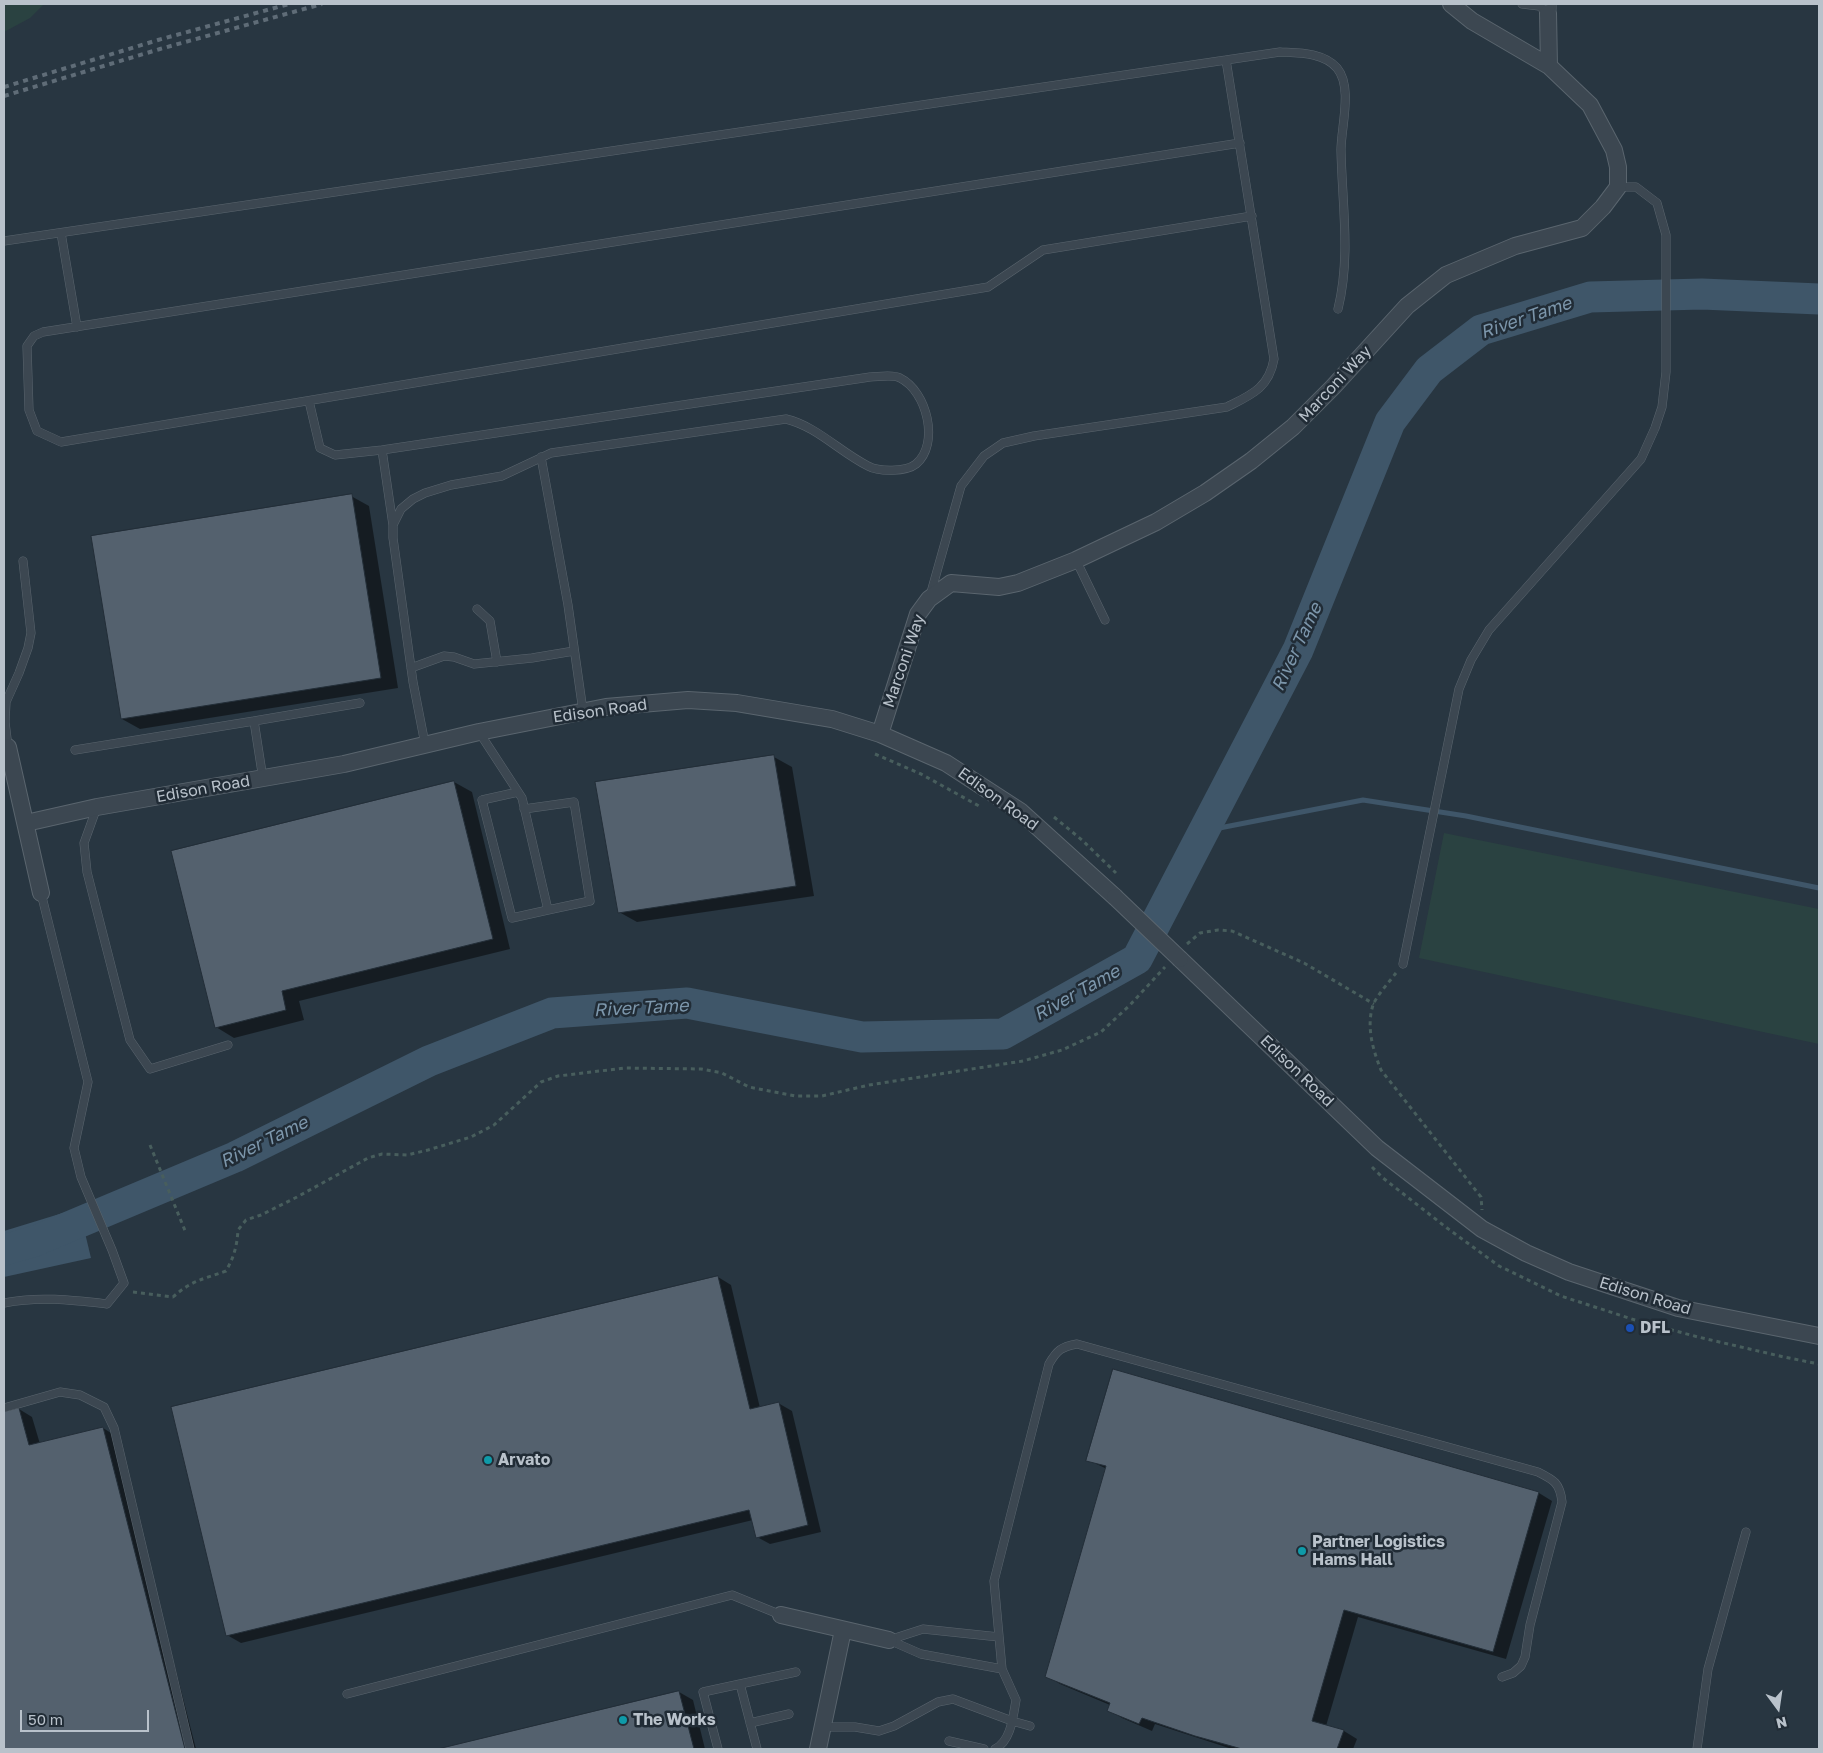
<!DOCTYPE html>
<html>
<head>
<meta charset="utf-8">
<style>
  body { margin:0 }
  #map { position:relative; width:1823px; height:1753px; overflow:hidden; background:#283641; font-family:"Golos Text",sans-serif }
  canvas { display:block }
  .frame { position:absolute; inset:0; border:5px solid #b9c2cb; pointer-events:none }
  .north { position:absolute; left:1753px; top:1683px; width:50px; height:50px; -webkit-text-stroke:4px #212c36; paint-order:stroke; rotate:166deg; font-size:14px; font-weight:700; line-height:20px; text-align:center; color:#b9c2cb }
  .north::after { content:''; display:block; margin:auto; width:18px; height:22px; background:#b9c2cb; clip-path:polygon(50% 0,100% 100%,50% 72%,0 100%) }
  .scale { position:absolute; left:20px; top:1710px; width:129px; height:22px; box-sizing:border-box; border:2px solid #b9c2cb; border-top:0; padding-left:6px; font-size:15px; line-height:18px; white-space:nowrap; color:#b9c2cb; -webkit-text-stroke:4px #212c36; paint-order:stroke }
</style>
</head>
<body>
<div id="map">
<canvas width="1823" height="1753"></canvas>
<div class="frame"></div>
<div class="north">N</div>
<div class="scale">50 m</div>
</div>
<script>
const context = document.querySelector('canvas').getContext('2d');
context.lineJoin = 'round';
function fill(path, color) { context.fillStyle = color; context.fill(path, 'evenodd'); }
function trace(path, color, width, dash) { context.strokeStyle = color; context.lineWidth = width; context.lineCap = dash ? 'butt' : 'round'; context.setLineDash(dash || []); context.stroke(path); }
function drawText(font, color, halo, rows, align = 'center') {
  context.font = font + ' "Golos Text",sans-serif'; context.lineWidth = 5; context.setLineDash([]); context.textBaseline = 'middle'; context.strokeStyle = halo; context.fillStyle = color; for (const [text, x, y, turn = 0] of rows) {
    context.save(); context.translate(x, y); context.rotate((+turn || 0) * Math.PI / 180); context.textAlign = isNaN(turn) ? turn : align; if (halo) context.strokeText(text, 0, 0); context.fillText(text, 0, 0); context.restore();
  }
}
fill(new Path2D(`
  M4,4h40l-14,14 -26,14z
  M1444,833l375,76v135l-400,-86z`), '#2a4241');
fill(new Path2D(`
  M79,1208l12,50 -87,19v-46z`), '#3f5669');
fill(new Path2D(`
  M351,496l18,10 29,182 -258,41 -18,-10z
  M774,757l18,10 22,129 -177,26 -18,-10z
  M454,782l18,10 38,157 -211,52 5,19 -70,18 -18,-11z
  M718,1277l13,8 29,123 18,-5 14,8 29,121 -51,12 -13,-7 -4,-17 -512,123 -14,-8z
  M1114,1371l425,122 13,8 -46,158 -148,-42 -32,109 18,5 13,8 -4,10h-121l-77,-25 -3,7 -30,-13 -13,-8 1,-5 -50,-21 -13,-8 60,-207 -19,-9z
  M19,1409l13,8 8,27 63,-16 13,8 80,313h-192v-336z
  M679,1692l14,8 12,49h-262z`), '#0007');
trace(new Path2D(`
  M1204,831l159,-31 103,16 353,72`), '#3f5669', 5);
trace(new Path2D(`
  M4,1250l31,-9 200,-84 194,-96 123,-48 135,-10 175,34 141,-3 134,-75 161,-309 92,-228 39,-52 52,-40 109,-33 112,-3 117,5`), '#3f5669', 31);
const building = new Path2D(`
  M352,494l29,184 -260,41 -30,-183z
  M774,755l22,131 -178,27 -23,-131z
  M454,781l39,158 -211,52 4,19 -71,18 -44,-177z
  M718,1276l32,133 29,-7 29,123 -52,13 -7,-28 -523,126 -55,-229z
  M1113,1369l426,123 -46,160 -149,-42 -32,111 32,9 -7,19h-95l-47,-13 -53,-18 -3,6 -32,-13 3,-8 -65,-26 61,-211 -20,-5z
  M19,1408l10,37 74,-18 82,322h-181v-337z
  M679,1691l15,58h-256z`);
fill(building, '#54616e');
trace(building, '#232e38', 1);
const service = new Path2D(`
  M1522,4l17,2 9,7 4,-4v-5
  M1240,143l-1197,189 -9,4 -7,10 2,64 8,21 24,11 927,-155 55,-37 209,-34
  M61,233l16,94
  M4,241l1276,-189c18,1 43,0 57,16 16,19 4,59 4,82 1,54 10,106 -3,159
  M309,401l11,47 15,7 47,-5 488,-73c8,0 23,-3 30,1 27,13 40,66 16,86 -10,8 -37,8 -48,2 -28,-14 -52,-40 -82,-47l-235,34 -49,23 -51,9 -26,8 -12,6 -12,10 -8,16v13l20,144 12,62
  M382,450l11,75
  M541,457l27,148 15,106
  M1076,560l29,60
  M930,596l31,-110 23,-30 19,-13 31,-7 193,-29c24,-12 42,-19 47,-48l-48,-299
  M477,609l13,12 7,41
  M411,668l33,-12 10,1 20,7 58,-6 42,-7
  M479,732l43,66 26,112 -36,8 -30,-118 36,-8
  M8,747l-3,-25 1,-20 13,-29 9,-25 3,-15 -8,-72
  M75,750l179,-29
  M263,779l-9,-58 106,-18
  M97,807l-13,36 3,29 43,168 20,29 78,-24
  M524,809l50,-7 16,99 -42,9
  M1403,964l56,-275 12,-29 18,-30 152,-171 14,-31 7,-21 4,-35v-137l-9,-32 -21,-16h-18
  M4,1303c34,-7 68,-3 103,1l17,-21 -12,-33 -31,-73 -7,-29 14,-66 -47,-189
  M4,1408l56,-16 20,3 24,12 10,21 76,321
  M889,1640l32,14 81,15
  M889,1640l34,-11 76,8
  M740,1684l56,-12
  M347,1694l385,-99 49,20
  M750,1723l39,-9
  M823,1727h32l24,4 15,-5 44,-24 15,-3 59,22 18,5
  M949,1741l35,8
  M718,1749l-15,-57 37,-8 17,65
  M995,1749c16,-8 18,-32 21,-49l-14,-31 -8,-88 55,-217c8,-14 12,-17 28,-20l461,128c16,8 22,11 24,30l-32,123 -5,32 -4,9 -8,7 -11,4
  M1697,1749l11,-80 38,-137`);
const minor = new Path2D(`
  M1548,13l1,53
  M880,734l38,-120 11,-15 22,-16 48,4 19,-4 58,-23 80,-38 49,-29 46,-32 42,-34 40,-40 74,-81 39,-31 69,-29 67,-18 21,-21 15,-20v-20l-4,-17 -24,-45 -41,-39 -77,-45 -21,-17
  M8,747l33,146
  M26,823l71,-16 247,-43 135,-32 127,-25 82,-7 49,3 95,16 48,15 66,29 74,48 95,86
  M1180,959l197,189 105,81 44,24 43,19 109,36 141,28
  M781,1615l108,25
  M818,1749l25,-119`);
trace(service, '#5a656e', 9);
trace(minor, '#5a656e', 18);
trace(new Path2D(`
  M875,754l46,20 58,32
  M1054,817l28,23 34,33
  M1187,944l13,-11 18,-3 14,1 72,32 70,41
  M1396,973c-6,8 -19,22 -23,32 -7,22 0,45 8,65l100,127 1,13
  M150,1145l36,88
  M1372,1167l11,11 64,50 52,38 62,30 74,24 63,17 86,20 35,7
  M133,1292l40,5c19,-17 31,-18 53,-26 8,-14 11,-25 12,-41l8,-10 15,-5 36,-18 71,-39 14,-4 25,1 21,-5 43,-13 23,-12 47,-43 17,-6 67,-8 76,1 21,4 27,14 46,9h27l47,-11 154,-24 39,-11 39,-18 29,-27 35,-38`), '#485e5d', 3, [4, 4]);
trace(service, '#3c4751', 8);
trace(minor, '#3c4751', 16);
trace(new Path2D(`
  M4,87l154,-47 131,-36
  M4,96l156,-47 162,-45`), '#5f6c77', 4, [5, 5]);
const minorBridge = new Path2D(`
  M1115,897l65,62`);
trace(minorBridge, '#5a656e', 18, []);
trace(minorBridge, '#3c4751', 16);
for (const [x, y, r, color] of [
  [1630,1328,5,"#1a4fb4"],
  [488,1460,5,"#0f9aa8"],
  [1302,1551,5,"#0f9aa8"],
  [623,1720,5,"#0f9aa8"]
]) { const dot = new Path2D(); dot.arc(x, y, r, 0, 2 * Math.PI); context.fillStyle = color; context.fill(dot); trace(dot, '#212c36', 2); }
drawText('16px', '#b9c2cb', '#212c36', [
  ["Marconi Way",1335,384,-47],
  ["Marconi Way",904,661,-71],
  ["Edison Road",600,711,-8],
  ["Edison Road",203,789,-10],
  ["Edison Road",998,799,36],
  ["Edison Road",1297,1071,44],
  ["Edison Road",1645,1296,17]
]);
drawText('bold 16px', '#b9c2cb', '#212c36', [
  ["DFL",1640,1328],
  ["Arvato",498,1460],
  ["Partner Logistics",1312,1542],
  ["Hams Hall",1312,1560],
  ["The Works",633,1720]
], 'left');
drawText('italic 18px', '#7c96ab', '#212c36', [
  ["River Tame",1526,318,-19],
  ["River Tame",1297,647,-65],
  ["River Tame",1077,993,-29],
  ["River Tame",641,1008,-3],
  ["River Tame",264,1142,-26]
]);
</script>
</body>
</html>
